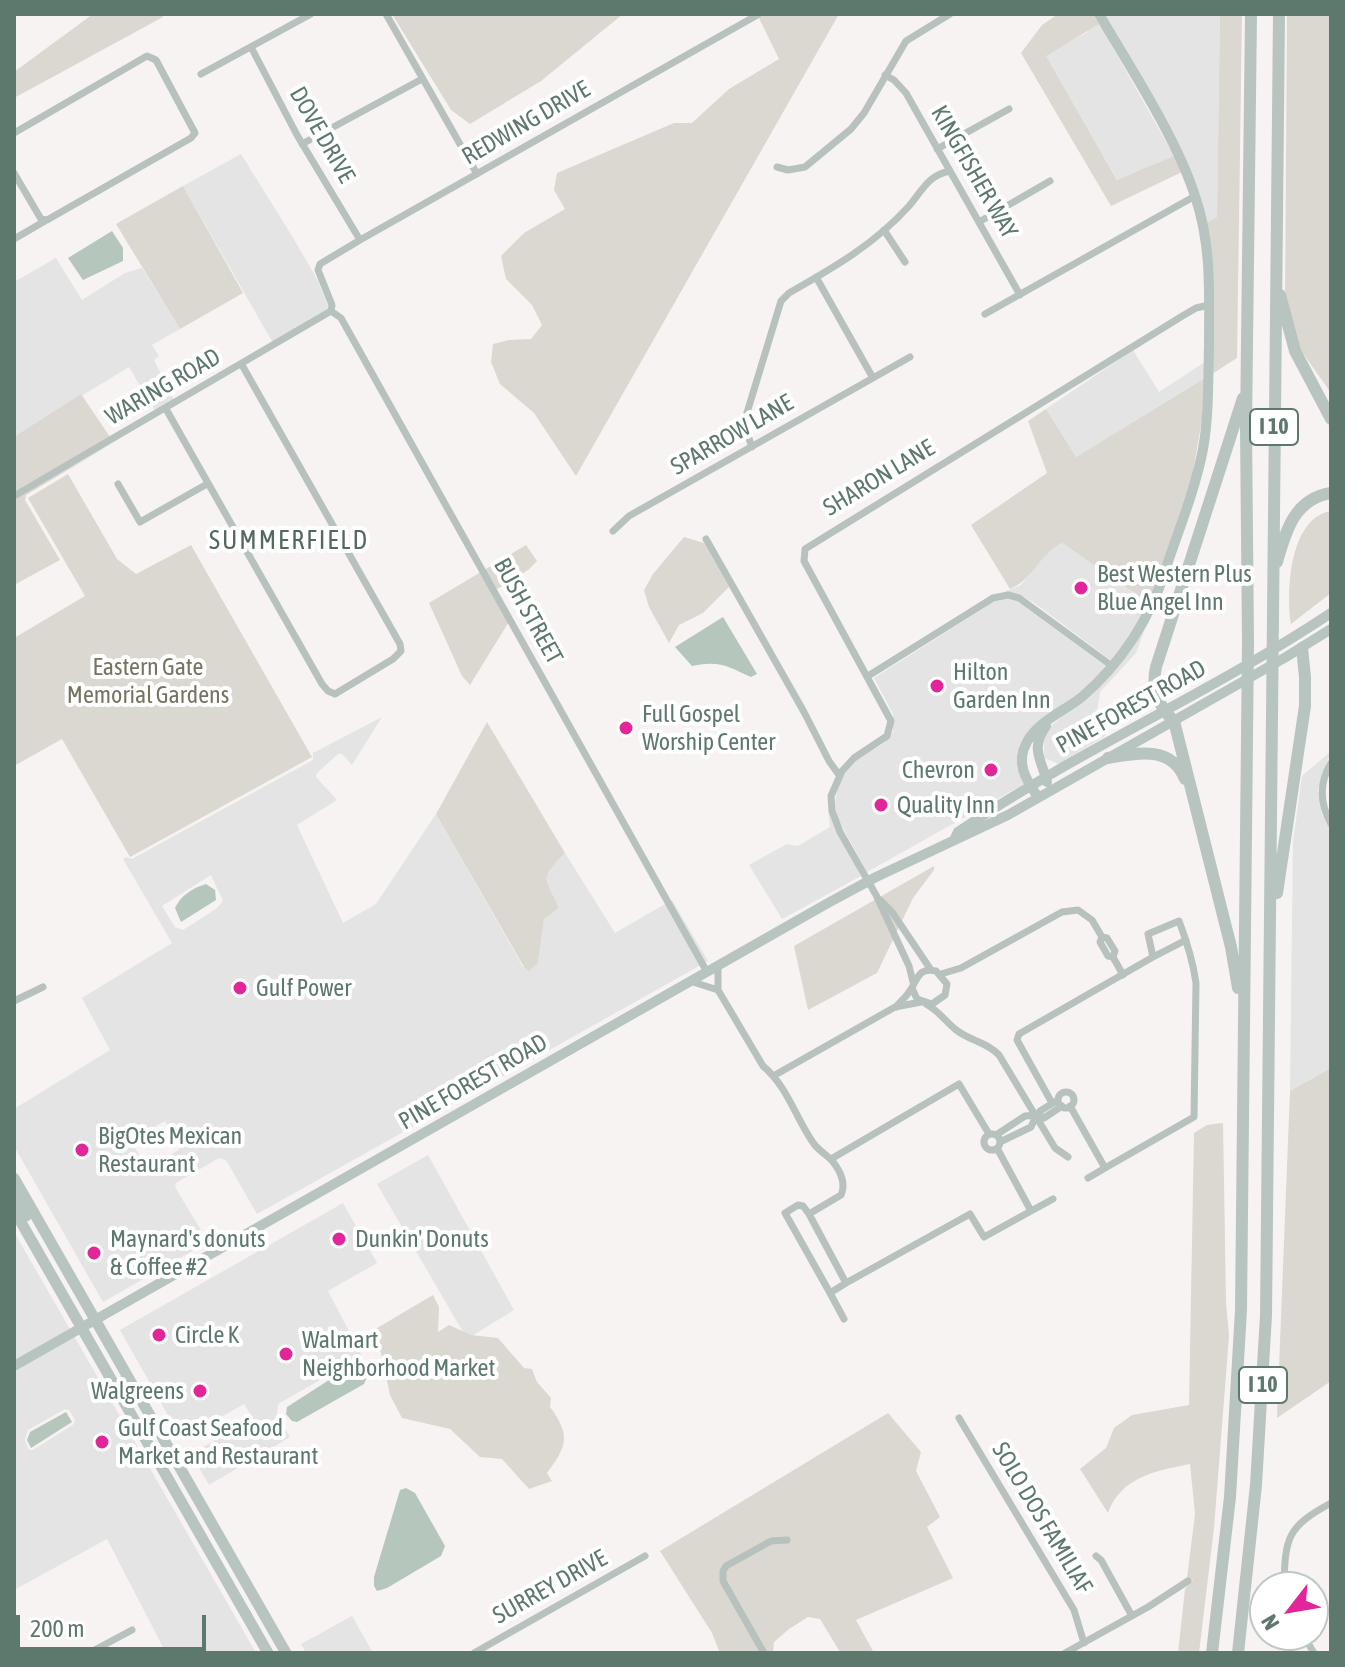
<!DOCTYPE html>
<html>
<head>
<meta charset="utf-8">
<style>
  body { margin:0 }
  #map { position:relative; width:1345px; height:1667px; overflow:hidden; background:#f6f3f2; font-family:"Asap Condensed",sans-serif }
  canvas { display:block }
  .frame { position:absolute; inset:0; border:16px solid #5d786d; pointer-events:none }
  .north { position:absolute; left:1249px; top:1571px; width:80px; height:80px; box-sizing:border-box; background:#fff; border:2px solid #bec9c5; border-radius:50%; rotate:239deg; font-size:22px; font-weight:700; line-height:32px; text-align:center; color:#5d786d }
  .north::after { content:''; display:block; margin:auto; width:28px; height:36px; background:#e2269a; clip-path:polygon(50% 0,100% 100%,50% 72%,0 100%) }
  .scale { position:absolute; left:16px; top:1615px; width:190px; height:36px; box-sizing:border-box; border:4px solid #5d786d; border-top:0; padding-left:10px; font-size:24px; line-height:28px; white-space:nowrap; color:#5d786d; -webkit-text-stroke:6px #fff; paint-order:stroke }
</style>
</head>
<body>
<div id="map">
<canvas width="1345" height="1667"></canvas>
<div class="frame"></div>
<div class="north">N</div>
<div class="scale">200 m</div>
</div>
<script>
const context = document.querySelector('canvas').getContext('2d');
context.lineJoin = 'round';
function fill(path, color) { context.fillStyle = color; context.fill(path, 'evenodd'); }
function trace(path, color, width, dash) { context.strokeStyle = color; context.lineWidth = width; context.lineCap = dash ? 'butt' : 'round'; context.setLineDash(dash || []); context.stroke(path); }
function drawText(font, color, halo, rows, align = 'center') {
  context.font = font + ' "Asap Condensed",sans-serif'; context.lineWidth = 8; context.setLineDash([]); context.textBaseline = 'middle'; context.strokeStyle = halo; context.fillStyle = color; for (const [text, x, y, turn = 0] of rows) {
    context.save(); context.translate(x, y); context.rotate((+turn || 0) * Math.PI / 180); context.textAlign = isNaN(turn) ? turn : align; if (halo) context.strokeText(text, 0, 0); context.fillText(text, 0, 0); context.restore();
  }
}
fill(new Path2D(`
  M1093,14h1l80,142 -56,25 -73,-126 41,-22 12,-12z
  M1103,14h117l-3,203 -6,5 -5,1 -2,-10z
  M241,154l51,82 26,45 10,25v3l-55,34 -90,-157z
  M56,258l26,42 43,-27 17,-5 38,61 -28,16 7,11 -5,4 20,40 -19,11 -26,-44 -115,70v-155z
  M1133,350l26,42 46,-30v16l-129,79 -30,-48z
  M1062,543l87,60 -11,23 -26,35 -79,-59 -18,-9 -11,-1 17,-7 30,-37z
  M1008,599l9,2 90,66 -15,17 -52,38 -22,43 6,19 -157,88 -30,-55 -2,-14 3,-18 5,-11 13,-13 28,-18 9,-11v-18l-19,-36 121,-77z
  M1146,626l-10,27 -36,39 -3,19 8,25 -46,28 -15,-6v-23l3,-6 27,-22z
  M382,717l-30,48 -10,-11h-4l-21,19 -1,4 21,23 -40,25 46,98 33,-19 60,-90 87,153 15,-4 6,-44 15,-11 -13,-24 1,-13 18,-18 50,80 57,-33 36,61 -451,253 -31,-54 -7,-2 -43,25 -1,4 33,55 -105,60 -89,-156v-37l96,-59 -28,-52 90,-55 -49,-84 3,-2 6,2 181,-99v-7zM211,875l12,26 -7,8 -33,21 -8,-3 -13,-21zM165,1121l15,28 -32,20 -18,-29z
  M1331,751l-13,39 4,25 9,16v237l-41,23 3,-249 9,-66z
  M828,812l33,64 -79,43 -33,-54 38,-21 11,2 32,-19z
  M428,1155l86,155 -47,29 -90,-155z
  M343,1203l34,60 -49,28 34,65 -84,48 -1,11 13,22 -81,48 -18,-31 62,-36 -9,-14 -23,13 1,4 -23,14 -4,-5 -14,8 -61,-108z
  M14,1232l57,99 -57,31z
  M74,1336l182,317h-90l-59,-114 -93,51v-220zM65,1409l4,1 6,10 -1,4 -41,26h-4l-4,-10 3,-10z
  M352,1616l21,37h-67l-5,-9z`), '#e3e4e3');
fill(new Path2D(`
  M93,14h68l2,3 -149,81v-26z
  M392,14h231l-82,67 -71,43 -19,-14z
  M765,14h74l-263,462 -42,-63 -34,-29 -9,-22 2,-18 16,-4 22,-1 11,-14 -10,-20 -26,-26 -5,-23 23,-23 41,-24 -11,-19 3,-17 117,-50h18l37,-34 50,-30 -20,-41z
  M1058,14h35l6,10 -53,32 71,124 57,-24 8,16 -71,34 -90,-153 21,-28z
  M1220,14h22l-5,344 -25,16 -6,-151 11,-6z
  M1287,14h44v379l-31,-44 -15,-49z
  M183,186l60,107 -63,36 -64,-105z
  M1205,378l-3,41 -10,59 -43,125 -87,-60c-22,10 -29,37 -52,46l-39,-64 76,-52 -19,-52 18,-12 30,48z
  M81,394l29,43 -96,55v-55z
  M113,443l-87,52 -1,5 35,60 -46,25v-86z
  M68,474l49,85 19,15 55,-29 121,212 -182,100 -68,-118 -48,27v-128l71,-42 -57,-98z
  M1331,511v82l-40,31c-5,-32 -2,-106 40,-113z
  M684,537l20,6 25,44 -26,26 -24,12 -10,18 -20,-36 -5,-17 9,-16z
  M526,545l11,16 -9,9 -34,21 16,29 -40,65 -8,-9 -33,-73z
  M487,722l78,131c-27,27 -20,24 -6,55l-15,11 -6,44 -9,8 -5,-4 -88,-153z
  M934,866v4l-21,28 -36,75 -69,37 -14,-64z
  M1331,1068v313l-54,37 13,-327z
  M1223,1123l3,179 3,34 -15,192 -15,125h-21l7,-64 8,-9 -6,-2 8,-64 -5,-50c-35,7 -69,13 -82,49l-28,-44 26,-21 8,-20 18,-13 57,-10 5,-272 13,-8z
  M433,1295l6,12 -1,25 11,-7 22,10 27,3 26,30 8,1 5,13 14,16 -1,9c21,28 17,40 -3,66l5,8 -23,8 -27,-30 -22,-2 -30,-28 -48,-11 -12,-23 -9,-42 -9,-22z
  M888,1413l33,39 -5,19 24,46 -13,10 26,51 -97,42 18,33 -34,-1 -20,-33 -12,-2 -19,12 -15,13 -1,11h-53l-8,-20 -52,-82z`), '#dbd8d1');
fill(new Path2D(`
  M112,231l11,17v13l-40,19 -15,-22z
  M723,617l34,57 -6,3c-24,-11 -31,-17 -59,-11l-17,-19z
  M206,884l9,6 1,10 -35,22 -6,-14c6,-13 18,-20 31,-24z
  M354,1364l8,4 5,9 -3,7 -67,38 -5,-1 -6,-7 1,-7z
  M66,1412l6,10 -41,26 -4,-8 3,-8z
  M406,1488l9,5 30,53 -4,10 -54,32 -10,3 -3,-5v-9l26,-87z`), '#b5c6bc');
trace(new Path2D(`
  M386,14l91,160
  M251,47l46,88 63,105
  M201,74l110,-60
  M885,75l9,5 12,13 114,202
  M14,133l133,-77 9,4 39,73 -4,5 -144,82 -6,-1 -27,-46
  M302,144l120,-65
  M937,149l72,-40
  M777,167l11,3 17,-3 46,-38 13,-16 42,-72 44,-27
  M979,222l71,-41
  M884,230l21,32
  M14,239l31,-18
  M816,277l57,101
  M985,314l210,-118
  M166,409l156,275 6,7 7,3 58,-35 8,-8 -1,-7 -158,-279
  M752,447l-6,-17v-14l35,-115 8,-8c44,-25 86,-49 120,-87 13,-15 19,-31 41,-35
  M118,484l22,38 67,-38
  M14,496l317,-185
  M613,531l16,-15 281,-159
  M706,539l98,173 25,49 10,14
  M868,676l125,-78 15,-3 11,3 93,68
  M1331,763c-12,20 -11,41 0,61
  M880,900l12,12 39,58
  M1102,937l5,1 8,13 -2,6
  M718,966v24l45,76c25,21 33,53 51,78 7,9 17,13 22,22 6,9 9,20 5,29l-32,19
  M707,972l-366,-654 -10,-7 1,-6 -14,-35 2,-6 40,-24 399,-226
  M941,974l20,-6 101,-56 16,-2 14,10 10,17 -2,5 8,14 5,1 10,18
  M690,981l28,9
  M913,982l-4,-16 -33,-71 -36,-63 -8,-21 -1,-15 11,-25 12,-13 33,-22 4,-15 -87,-160 1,-12 379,-234 12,-7 13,-3
  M14,1001l29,-14
  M926,1004c13,7 19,17 29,25 14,12 31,12 44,26l56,93 13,9
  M896,1007c4,-5 10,-10 13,-15 9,-12 8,-25 27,-21l11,13 -2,11 -13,9 -15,-5 -5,-11
  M775,1075l120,-68 26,-5
  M1058 1100a8 8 0 1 1 16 0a8 8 0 1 1-16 0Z
  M1052,1103l-35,-63 2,-6 134,-77
  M1070,1106l35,62 89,-51 2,-134c-3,-22 -9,-41 -17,-62l-31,13 5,23 33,-17
  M1039,1115l5,3 18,-12
  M984 1142a8 8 0 1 1 16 0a8 8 0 1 1-16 0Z
  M996,1135l29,-19 14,-1 1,-4 18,-11
  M1000,1142l31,-15 5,-11
  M831,1159l128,-75 30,50
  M1088,1178l17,-10
  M1031,1211l22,-12
  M830,1293l-45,-80 13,-8 5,1 6,8 37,69
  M844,1319l-14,-26 16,-10 124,-69 14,23 47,-26 -34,-63
  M959,1418l115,192 10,33
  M1096,1556l5,4 31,56
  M1284,1587c1,-50 3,-60 47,-84
  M1303,1635l11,18
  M89,1653l43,-23
  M474,1653l171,-97
  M764,1653l-41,-72v-10l3,-5 45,-25 16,-1
  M1065,1653l83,-46 40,-26`), '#b7c1bd', 7);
trace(new Path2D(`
  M1046,726c-16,23 -5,32 1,56
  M1038,797c-12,-17 -23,-34 -11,-55 11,-21 38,-31 56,-46 38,-33 67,-77 82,-125 13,-40 30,-80 38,-122 6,-34 5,-68 6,-103 0,-51 3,-101 -14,-150 -19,-59 -64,-127 -96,-182
  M955,838l3,-6c119,-81 253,-139 373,-219
  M14,1366l814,-463 48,-26 132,-62 278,-158 45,-28`), '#b8c4bf', 10);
trace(new Path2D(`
  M14,1178l272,475
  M14,1196l12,20
  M14,1210l254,443`), '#b8c4bf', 11);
trace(new Path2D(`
  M1280,295l15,56 36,68
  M1277,562c9,-31 17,-63 54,-69
  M1108,758c29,-5 63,-13 77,21
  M1277,893l28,-187v-29l-3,-29
  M1238,988l-7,-41 -57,-226c-16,-15 -23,-32 -18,-54l87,-269
  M1212,1653l18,-156 11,-187 7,-668 -2,-216 5,-412
  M1238,1653l18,-168 10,-170 13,-1301`), '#b8c4bf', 12);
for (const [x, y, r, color] of [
  [1081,588,8,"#e2269a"],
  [937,686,8,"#e2269a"],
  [626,728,8,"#e2269a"],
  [991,770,8,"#e2269a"],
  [881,805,8,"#e2269a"],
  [240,988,8,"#e2269a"],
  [82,1150,8,"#e2269a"],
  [339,1239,8,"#e2269a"],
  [94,1253,8,"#e2269a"],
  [159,1335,8,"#e2269a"],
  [286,1354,8,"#e2269a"],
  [200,1391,8,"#e2269a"],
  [102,1442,8,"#e2269a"]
]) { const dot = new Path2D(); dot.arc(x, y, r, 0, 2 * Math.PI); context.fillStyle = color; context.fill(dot); trace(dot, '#fff', 3); }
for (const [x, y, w] of [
  [1274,427,48],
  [1263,1385,48]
]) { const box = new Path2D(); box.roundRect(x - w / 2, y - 18, w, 36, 6); context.fillStyle = '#fff'; context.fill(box); trace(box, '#5d786d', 2); }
drawText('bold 22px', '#5d786d', null, [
  ["I 10",1274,427],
  ["I 10",1263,1385]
]);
drawText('24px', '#5d786d', '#fff', [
  ["REDWING DRIVE",526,123,-30],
  ["DOVE DRIVE",322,135,60],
  ["KINGFISHER WAY",974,172,60],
  ["WARING ROAD",163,387,-30],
  ["SPARROW LANE",732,435,-30],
  ["SHARON LANE",879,478,-31],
  ["BUSH STREET",528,611,61],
  ["PINE FOREST ROAD",1131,707,-29],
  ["PINE FOREST ROAD",473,1082,-30],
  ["SOLO DOS FAMILIAF",1042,1518,59],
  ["SURREY DRIVE",550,1587,-29]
]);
drawText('24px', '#5d786d', '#fff', [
  ["Best Western Plus",1097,574],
  ["Blue Angel Inn",1097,602],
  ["Hilton",953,672],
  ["Garden Inn",953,700],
  ["Full Gospel",642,714],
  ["Worship Center",642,742],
  ["Chevron",975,770,"right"],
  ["Quality Inn",897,805],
  ["Gulf Power",256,988],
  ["BigOtes Mexican",98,1136],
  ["Restaurant",98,1164],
  ["Maynard's donuts",110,1239],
  ["& Coffee #2",110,1267],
  ["Dunkin' Donuts",355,1239],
  ["Circle K",175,1335],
  ["Walmart",302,1340],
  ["Neighborhood Market",302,1368],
  ["Walgreens",184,1391,"right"],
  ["Gulf Coast Seafood",118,1428],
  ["Market and Restaurant",118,1456]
], 'left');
drawText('24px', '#757460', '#fff', [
  ["Eastern Gate",148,667],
  ["Memorial Gardens",148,695]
]);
context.letterSpacing = '2px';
drawText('26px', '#53685f', '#fff', [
  ["SUMMERFIELD",289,541]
]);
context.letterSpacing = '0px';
</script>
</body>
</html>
